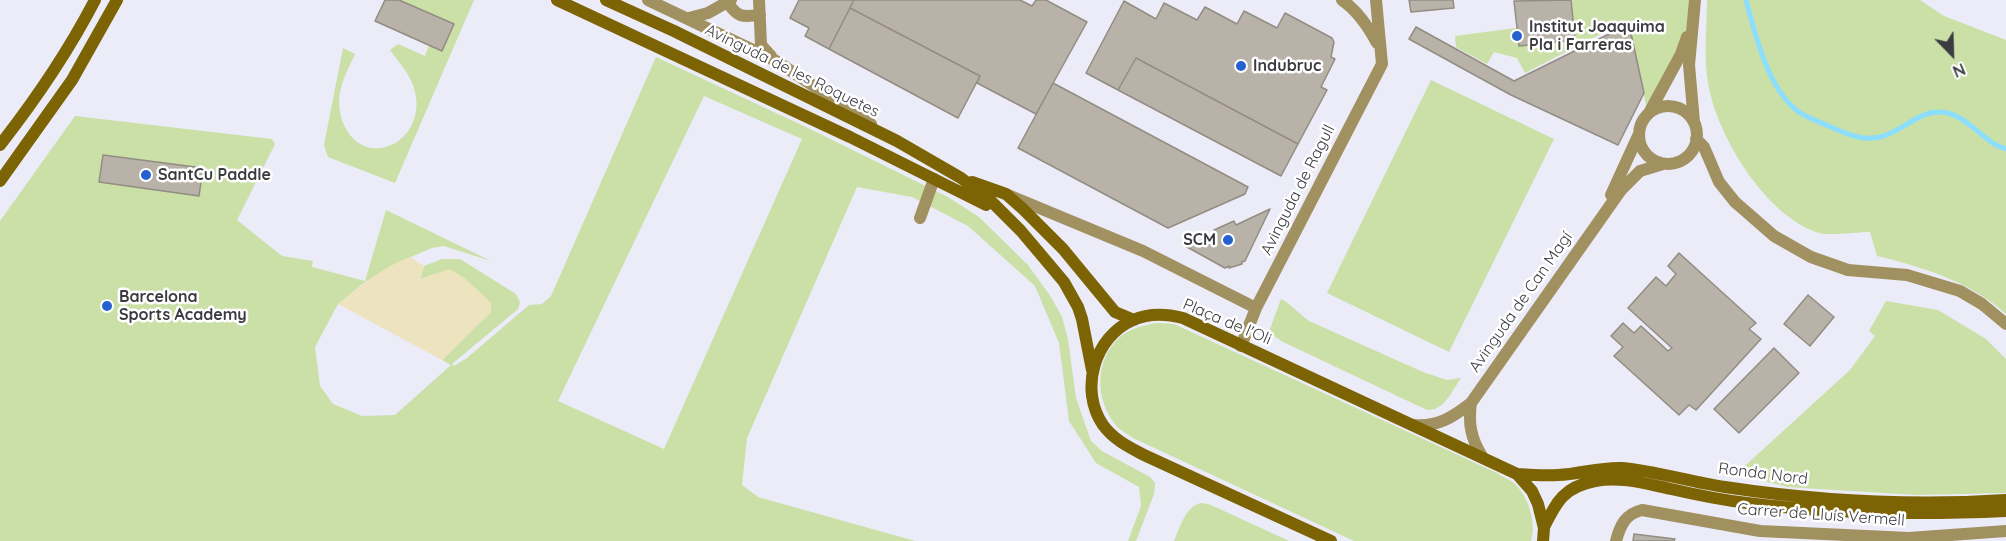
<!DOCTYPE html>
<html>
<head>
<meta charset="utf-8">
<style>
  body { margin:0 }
  #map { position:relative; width:2006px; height:541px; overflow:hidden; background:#ecebf8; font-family:Quicksand,sans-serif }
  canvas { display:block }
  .north { position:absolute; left:1922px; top:24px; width:60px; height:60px; -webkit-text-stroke:4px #fff; paint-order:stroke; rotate:157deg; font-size:16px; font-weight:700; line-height:24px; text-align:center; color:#3b3b40 }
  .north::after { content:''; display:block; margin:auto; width:21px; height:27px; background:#3b3b40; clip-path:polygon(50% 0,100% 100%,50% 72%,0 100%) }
</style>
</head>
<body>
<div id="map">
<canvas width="2006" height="541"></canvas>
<div class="north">N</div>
</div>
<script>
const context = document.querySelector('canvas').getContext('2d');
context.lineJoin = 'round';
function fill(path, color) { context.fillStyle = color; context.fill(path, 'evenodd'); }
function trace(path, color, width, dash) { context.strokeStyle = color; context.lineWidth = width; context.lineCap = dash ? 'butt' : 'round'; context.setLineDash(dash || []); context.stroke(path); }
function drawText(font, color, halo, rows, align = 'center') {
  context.font = font + ' Quicksand,sans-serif'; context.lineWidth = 5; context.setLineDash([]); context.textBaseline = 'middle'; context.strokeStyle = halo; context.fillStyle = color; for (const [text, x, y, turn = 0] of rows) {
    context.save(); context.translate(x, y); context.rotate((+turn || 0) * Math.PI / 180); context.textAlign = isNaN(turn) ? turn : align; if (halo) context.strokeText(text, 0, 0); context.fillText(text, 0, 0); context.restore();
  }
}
fill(new Path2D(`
  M399,0h75l-79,183 -67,-26 -4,-12 19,-97 12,6c-5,11 -11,22 -14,34 -3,10 -2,23 1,32 20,56 91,21 71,-35 -5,-13 -15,-24 -23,-35l8,-6 27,12 4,-11 25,-21z
  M1571,0h124l-3,18 -44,96 -19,-85 -11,-4 -93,48 -8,-15 -23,-6 -7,12 -31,-17 -1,-11 61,-8 3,18 56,-6z
  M1707,0h213l24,16 62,24v274c-35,-32 -83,-47 -129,-58l-7,-24c-13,0 -39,4 -51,1 -52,-16 -100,-94 -110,-145 -6,-27 -2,-61 -2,-88z
  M656,57l152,71 140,69 31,20 49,48 23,32 11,20 6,22 8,59 15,43 11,10 48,26 5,6 -1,11 -18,47h-8l13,-35 -2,-19 -43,-24 -27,-42 -10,-78 -24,-57 -67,-60 -56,-29 -55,-10 -110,251 -5,47 16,12 157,44h-915v-320l75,-105 197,23 3,5 -38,76 45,36 31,5 -1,6 53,14 21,-71 105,51 -47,-15 -12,2 -31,13 -36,21 -27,22 -23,43 5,39 13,18 29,12 33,-1 56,-50 -9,-5 49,-48 -57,-38 -14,6 4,-14 18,-7h18l56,35 4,8 -2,7 -66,55 2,2 13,-8 62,-53 13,-1 9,-8zM704,96l98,43 -138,310 -106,-48z
  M1431,80l123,59 -105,213 -122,-59z
  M1281,299c7,3 20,16 28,22l114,51 24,8 14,-2c-9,13 -17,33 -34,32l-144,-68 -9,-6 -4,-7z
  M1886,301l52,9 48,29 20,20v134l-90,2 -128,-8 -52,-13 114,-104 25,-34 -6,-5z
  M1157,323l17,1 323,149c5,4 12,6 17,10 14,13 23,40 17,58h-177l-221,-103c-5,-4 -14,-8 -18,-14 -20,-25 -20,-63 3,-85 10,-10 26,-14 39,-16z
  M1202,503l9,2 78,36h-115c6,-14 12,-36 28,-38z`), '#cae0a6');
fill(new Path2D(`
  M410,257l14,9 -4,13 30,-10 16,10 25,24v9l-49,48 -104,-56c23,-18 44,-37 72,-47z`), '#ede3be');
trace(new Path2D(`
  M1746,0c9,34 23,94 56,114 9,5 19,9 29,13 16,7 31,14 49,10 20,-4 37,-25 59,-25 21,0 35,18 51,29 4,4 11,6 16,8`), '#8bdefd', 5);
const building = new Path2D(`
  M385,0h14l55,24 -12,27 -67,-30z
  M799,0h55l-25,49 -24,-13 4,-8 -19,-10z
  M854,0h166l12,6 4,-6h10l41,22 -51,92 -59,-31 3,-7 -130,-68z
  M1409,0h44l1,8 -43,4z
  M1571,0l4,40 -56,6 -5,-45z
  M1124,1l32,18 8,-16 33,17 8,-13 32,17 7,-13 33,17 8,-15 47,25 2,4 -3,15 4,2 -14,28 6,3 -29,54 -162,-86 -18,32 -32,-17z
  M850,8l130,68 -22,42 -129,-69z
  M1416,27l98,54 93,-46 23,-6 14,64 -26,52 -107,-50 -102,-56z
  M1136,58l162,86 -17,32 -163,-86z
  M1053,83l195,104 -3,7 -77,34 -150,-80z
  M103,155l100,13 -4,28 -100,-14z
  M1270,209l-25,52 -3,1v2l-13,4v-2l-4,2 -38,-21 29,-13 -2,-4 20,-9 2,4z
  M1679,253l77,70 -7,6 12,10 -65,71 -7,-5 -10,10 -65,-59 9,-9 -12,-11 12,-13 11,10 7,-7 27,25 4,-3 -44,-40 28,-31 10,9 10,-12 -8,-8z
  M1808,295l26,22 -24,29 -26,-22z
  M1774,348l25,25 -60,60 -25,-24z
  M1634,534l41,5 -1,2h-41z`);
fill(building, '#b9b2a8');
trace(building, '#938c82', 1.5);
trace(new Path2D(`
  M648,0l128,61 95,63
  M759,0l2,45 10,11
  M1342,0c16,11 26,26 35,43
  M728,3c10,15 15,14 32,12
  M689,18l19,-5 23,-13
  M1639 135a29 29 0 1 1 58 0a29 29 0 1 1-58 0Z
  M1649,113l32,-59 6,-17
  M1694,122l-5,-57 6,-65
  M1696,139l8,8 15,35 16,20 39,34 37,21 37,13 59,5 53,16 22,13 24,20
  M1008,195l135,56 113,57
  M1611,195l27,-59
  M920,218l14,-39
  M1241,346l15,-38 126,-244 -6,-64
  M1471,403c-3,21 0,36 12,55
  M1414,425c24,2 39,-8 57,-22l150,-213 19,-19 23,-7
  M1616,541c4,-15 9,-27 26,-31l118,21 149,7 97,-7`), '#a19060', 12);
trace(new Path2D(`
  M557,0l293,137 136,68
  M606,0l68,31 223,110 64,37 29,22 31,31 43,51 14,25 4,12 10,51
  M0,145c36,-46 68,-93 95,-145
  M0,181l72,-101 45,-80
  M972,182l34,12 17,15 40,40 52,63 19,8
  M1517,474c14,1 28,2 41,1 22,-1 42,-8 64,-7 34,3 68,14 103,19 92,14 188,19 281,13
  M1544,527c13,-26 20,-40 51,-46 26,-5 52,3 76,8 26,6 51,11 76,14 86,11 173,12 259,8
  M1331,541l-187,-86c-15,-8 -30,-15 -41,-30 -24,-35 -9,-88 30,-105 16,-7 34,-6 50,-2l334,156 15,17 6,13 6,24 -1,13`), '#7c6304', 12);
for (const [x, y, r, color] of [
  [1517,36,6,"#2761cf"],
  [1241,66,6,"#2761cf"],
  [146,175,6,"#2761cf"],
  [1228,240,6,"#2761cf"],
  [107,306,6,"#2761cf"]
]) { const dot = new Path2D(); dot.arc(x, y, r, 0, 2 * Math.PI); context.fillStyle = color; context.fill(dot); trace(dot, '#fff', 2); }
drawText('bold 16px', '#3b3b40', '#fff', [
  ["Institut Joaquima",1529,27],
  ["Pla i Farreras",1529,45],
  ["Indubruc",1253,66],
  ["SantCu Paddle",158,175],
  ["SCM",1216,240,"right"],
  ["Barcelona",119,297],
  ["Sports Academy",119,315]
], 'left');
drawText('16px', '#3b3b40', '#fff', [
  ["Avinguda de les Roquetes",792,71,26],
  ["Avinguda de Ragull",1298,190,-63],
  ["Avinguda de Can Magí",1521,302,-55],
  ["Plaça de l'Oli",1227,322,23],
  ["Ronda Nord",1763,474,7],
  ["Carrer de Lluís Vermell",1821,515,4]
]);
</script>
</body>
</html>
